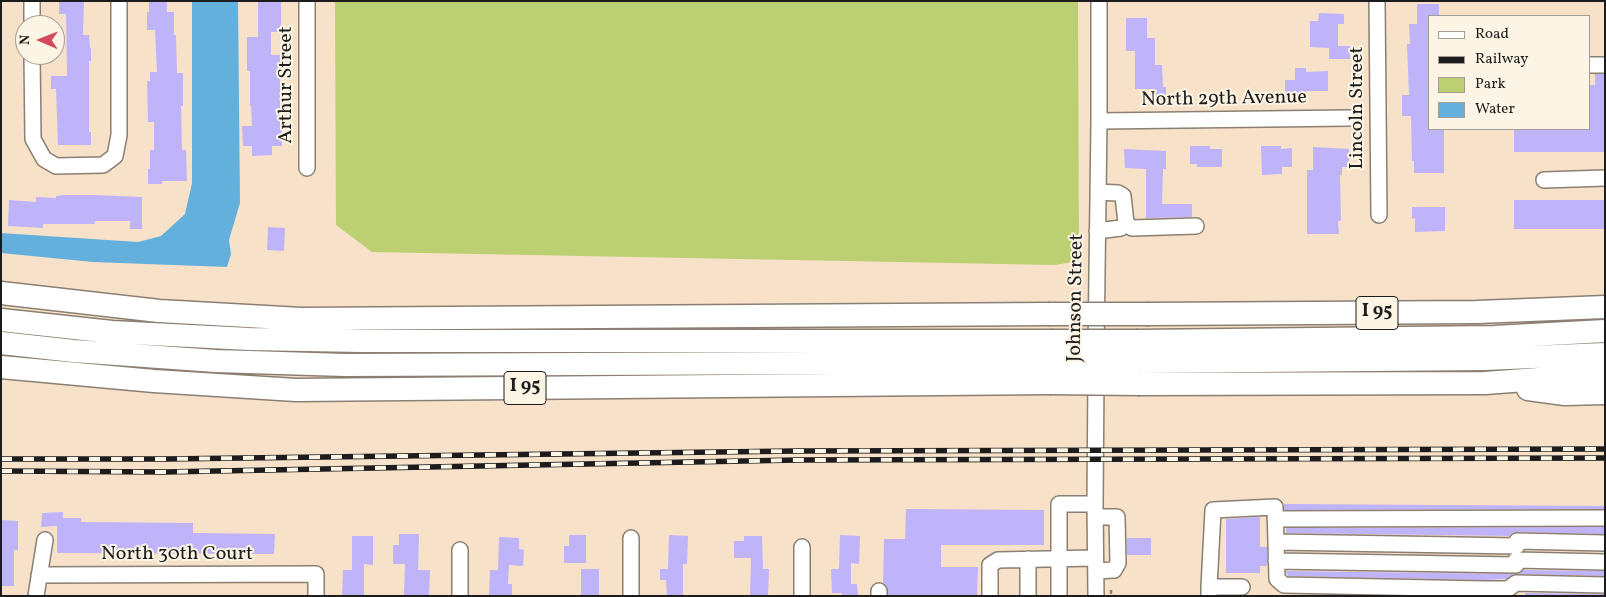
<!DOCTYPE html>
<html>
<head>
<meta charset="utf-8">
<style>
  body { margin:0 }
  #map { position:relative; width:1606px; height:597px; overflow:hidden; background:#f7e2c9; font-family:Vollkorn,serif }
  canvas { display:block }
  .frame { position:absolute; inset:0; border:2px solid #1c1c1c; pointer-events:none }
  .legend { position:absolute; left:1428px; top:15px; width:162px; height:115px; box-sizing:border-box; background:#fcf5e5; border:1px solid #a29e95; margin:0; padding:6px 9px; list-style:none; font-size:15px; color:#1c1c1c }
  .legend li { display:flex; align-items:center; gap:10px; height:25px }
  .legend b { width:25px; border:1px solid #a29e95 }
  .north { position:absolute; left:15px; top:15px; width:50px; height:50px; box-sizing:border-box; background:#fcf5e5; border:1px solid #a29e95; border-radius:50%; rotate:271deg; font-size:14px; font-weight:700; line-height:20px; text-align:center; color:#1c1c1c }
  .north::after { content:''; display:block; margin:auto; width:18px; height:22px; background:#d1495b; clip-path:polygon(50% 0,100% 100%,50% 72%,0 100%) }
</style>
</head>
<body>
<div id="map">
<canvas width="1606" height="597"></canvas>
<div class="frame"></div>
<ul class="legend">
<li><b style="height:6px;background:#fff"></b>Road</li>
<li><b style="height:6px;background:#1c1c1c"></b>Railway</li>
<li><b style="height:14px;background:#bccf72"></b>Park</li>
<li><b style="height:14px;background:#63b0dd"></b>Water</li>
</ul>
<div class="north">N</div>
</div>
<script>
const context = document.querySelector('canvas').getContext('2d');
context.lineJoin = 'round';
function fill(path, color) { context.fillStyle = color; context.fill(path, 'evenodd'); }
function trace(path, color, width, dash) { context.strokeStyle = color; context.lineWidth = width; context.lineCap = dash ? 'butt' : 'round'; context.setLineDash(dash || []); context.stroke(path); }
function drawText(font, color, halo, rows, align = 'center') {
  context.font = font + ' Vollkorn,serif'; context.lineWidth = 4; context.setLineDash([]); context.textBaseline = 'middle'; context.strokeStyle = halo; context.fillStyle = color; for (const [text, x, y, turn = 0] of rows) {
    context.save(); context.translate(x, y); context.rotate((+turn || 0) * Math.PI / 180); context.textAlign = isNaN(turn) ? turn : align; if (halo) context.strokeText(text, 0, 0); context.fillText(text, 0, 0); context.restore();
  }
}
fill(new Path2D(`
  M335,1h743l1,260 -24,4 -683,-13 -36,-27z`), '#bccf72');
fill(new Path2D(`
  M192,1h46l2,202 -11,37 2,14 -4,13 -134,-5 -92,-9v-20l137,9 23,-6 24,-22 7,-31z`), '#63b0dd');
fill(new Path2D(`
  M59,1h25l-1,34h6l1,13h1v13h-2v71h2v13h-33l-2,-56h-5v-13h16l-1,-62h-7z
  M149,1h18v11h7v23h2l1,38h6v33h-2l1,44h4l1,31h-25v3h-14v-15h2v-19h4v-28h-6l-1,-41h3v-9h7l-2,-42h-8v-18h2z
  M258,1h23v31h-10v23h11v16h-2v55h2v20h-10v9l-20,1v-10h-9l-1,-20h10l-1,-20h-1v-35h-3v-34h11z
  M1417,4h22v12h-9v113h14v44h-30v-12h-2l-1,-45h-9v-21h7l-2,-51h3l-1,-20h8z
  M1319,13l25,1v10h-6v22h12v13h-21v-11l-19,-1v-26h8z
  M1126,18h21v20h8v27h7l1,22h3v13h-7v4h-9v-15h-15v-38h-9z
  M1295,68h11v4l22,-1v20h-22l1,4h-22v-15h10z
  M1595,74h10v78h-91v-23h76v-44h5z
  M1190,146h20v3h12v18h-25v-3h-7z
  M1261,146h20v3l11,-1v19h-10v7l-20,1z
  M1313,147l36,2v18h-7v8h-2l1,46h-3l1,13h-32v-64h6z
  M1124,149l42,2v18h-3l-1,35h30v13l-46,1v-49l-21,-1z
  M63,195h32l47,2v32h-12v-8h-35v3h-52v4l-35,-2 1,-26 27,2v-5l20,1v-2z
  M1514,200h91v29h-91z
  M1412,207h33v24l-30,1v-14l-3,1z
  M268,227l17,1 -1,23 -17,-1z
  M1284,504l321,2v3l-321,1z
  M906,509l138,1v35h-103v22h37l-1,29h-89l-1,-9 -4,-4 1,-44h21z
  M63,512v6h18v4l112,1v10l82,1 -1,20 -217,-1v-27l-16,1 1,-14z
  M1260,517v30h7v19h-7v7h-34v-54z
  M1,520l17,1v29h-4v36h-13z
  M1605,527v7l-88,-2 -5,1 -3,3 -223,-3v-5z
  M399,534h20l-1,36h12l-1,26h-25l1,-32h-12v-19h6z
  M569,535h17v28h-22v-17h5z
  M669,535l19,1 -1,28h-4v32h-16l-1,-16h-6v-11h8z
  M840,535l20,1 -1,28 -8,-1v21h6l1,12h-16v-3h-10l-1,-24h8z
  M352,536h21v29l-9,-1v32h-22l1,-26h9z
  M744,536h18l1,33h6l-1,27h-18l1,-38h-17v-17h10z
  M499,537l20,1v11l5,1 -1,16 -14,-1 -1,19h4v12h-23l1,-26h8z
  M1127,538h24v17h-24z
  M581,569h18v27h-18z
  M1524,570l81,1v5l-86,-2z
  M1286,571l228,3 -8,5 -22,1 -196,-4z
  M1525,593l80,1v2h-80z`), '#bfb3fa');
const minor = new Path2D(`
  M32,1v24
  M1377,1l2,214
  M32,55l1,84 11,20 12,7 47,-1 12,-9 4,-21v-134
  M1590,65h15
  M1099,121l251,-3
  M307,168v-167
  M1544,180l61,-2
  M1098,192l20,1 5,3 3,27 6,5 64,-2
  M1097,231l24,-3 5,-5
  M1096,349l3,-228v-120
  M1096,375l-1,129 1,92
  M1095,517h22l1,46 -4,7 -18,1
  M1275,519l330,-1
  M631,538v58
  M1517,541l88,2
  M1276,542l241,4
  M802,547v49
  M1028,559v37
  M1516,560l89,2
  M1276,561l240,4
  M39,575l277,-1v22
  M1209,587l4,-77 62,-3 2,72 7,6 200,4h24l8,-6 89,2
  M879,591v5
  M36,596l9,-56
  M460,596v-46
  M990,596v-31l8,-5 97,-2
  M1059,596v-92h36
  M1209,596v-9h33`);
const highway = new Path2D(`
  M1,293l158,18 142,8 747,-5
  M1149,314l328,-2 128,-5
  M1,320l111,12 137,7 112,2h690
  M1138,341l356,-4 111,-6
  M1,343l73,8 142,10 129,4 706,-3
  M1138,362l346,-3 121,-5
  M1,367l153,14 142,9 753,-7
  M1140,384l345,-1 120,-9
  M1528,389l37,5 40,-1`);
trace(minor, '#8a7f72', 18);
trace(highway, '#8a7f72', 25);
trace(new Path2D(`
  M1111,590v5l4,1`), '#8a7f72', 2.5, [4, 4]);
trace(minor, '#fff', 15);
trace(highway, '#fff', 22);
const rail = new Path2D(`
  M1,459h164l632,-8 808,-2
  M1,471l163,1 633,-12 808,-2`);
trace(rail, '#1c1c1c', 5.5);
trace(rail, '#fcf5e5', 4, [11]);
const highwayBridge = new Path2D(`
  M1048,314h101
  M1051,341h87
  M1051,362h87
  M1049,383l91,1`);
trace(highwayBridge, '#8a7f72', 25, []);
trace(highwayBridge, '#fff', 22);
for (const [x, y, w] of [
  [1377,313,42],
  [525,388,42]
]) { const box = new Path2D(); box.roundRect(x - w / 2, y - 16.5, w, 33, 4); context.fillStyle = '#fcf5e5'; context.fill(box); trace(box, '#1c1c1c', 1); }
drawText('bold 19px', '#1c1c1c', null, [
  ["I 95",1377,313],
  ["I 95",525,388]
]);
drawText('20px', '#1c1c1c', '#fcf5e5', [
  ["Arthur Street",287,85,-90],
  ["North 29th Avenue",1224,100,-1],
  ["Lincoln Street",1358,108,-90],
  ["Johnson Street",1077,298,-89],
  ["North 30th Court",177,555]
]);
</script>
</body>
</html>
